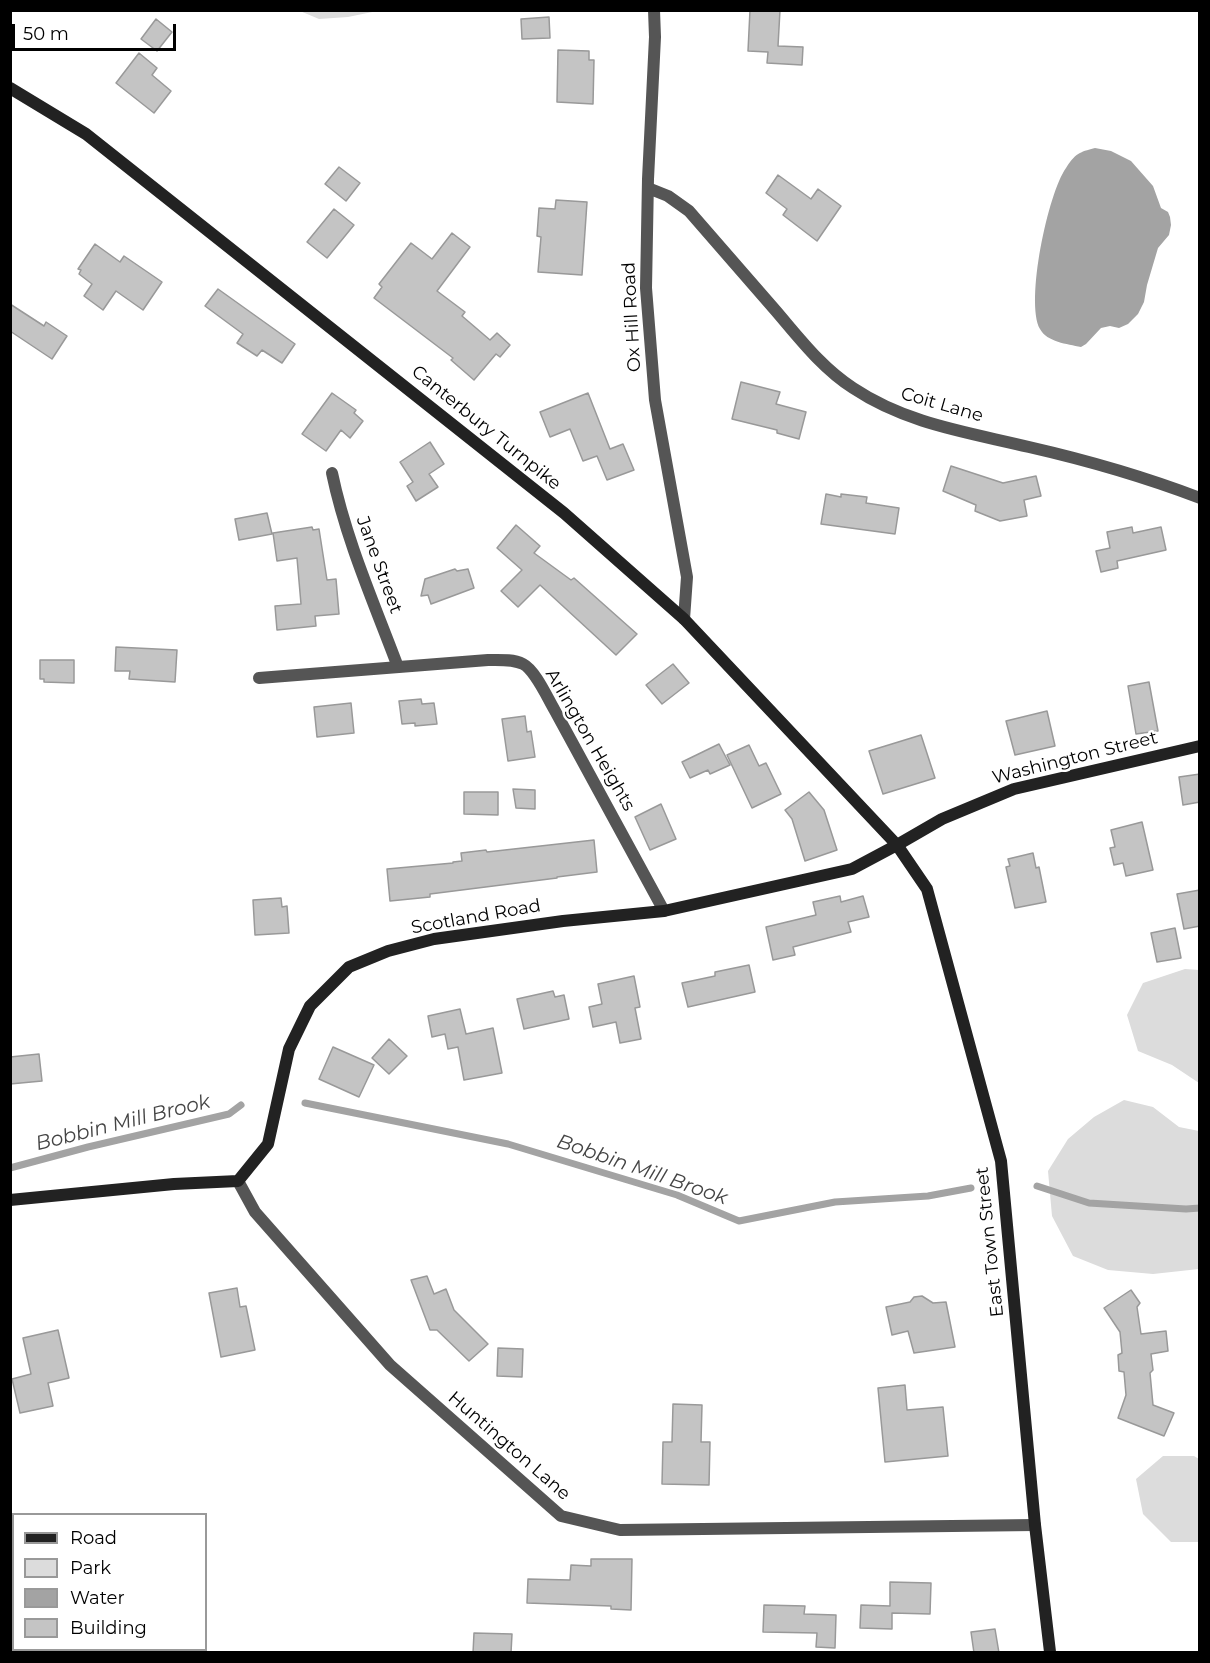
<!DOCTYPE html>
<html>
<head>
<meta charset="utf-8">
<style>
  body { margin:0 }
  #map { position:relative; width:1210px; height:1663px; overflow:hidden; background:#fff; font-family:Montserrat,sans-serif }
  canvas { display:block }
  .frame { position:absolute; inset:0; border:12px solid #000; pointer-events:none }
  .legend { position:absolute; left:12px; top:1513px; width:195px; height:138px; box-sizing:border-box; background:#fff; border:2px solid #999; margin:0; padding:8px 10px; list-style:none; font-size:18px; color:#000 }
  .legend li { display:flex; align-items:center; gap:12px; height:30px }
  .legend b { width:30px; border:2px solid #999 }
  .scale { position:absolute; left:12px; top:24px; width:164px; height:27px; box-sizing:border-box; border:3px solid #000; border-top:0; padding-left:8px; font-size:18px; line-height:21px; white-space:nowrap; color:#000; -webkit-text-stroke:4px #fff; paint-order:stroke }
</style>
</head>
<body>
<div id="map">
<canvas width="1210" height="1663"></canvas>
<div class="frame"></div>
<ul class="legend">
<li><b style="height:8px;background:#222"></b>Road</li>
<li><b style="height:16px;background:#dcdcdc"></b>Park</li>
<li><b style="height:16px;background:#a3a3a3"></b>Water</li>
<li><b style="height:16px;background:#c4c4c4"></b>Building</li>
</ul>
<div class="scale">50 m</div>
</div>
<script>
const context = document.querySelector('canvas').getContext('2d');
context.lineJoin = 'round';
function fill(path, color) { context.fillStyle = color; context.fill(path, 'evenodd'); }
function trace(path, color, width, dash) { context.strokeStyle = color; context.lineWidth = width; context.lineCap = dash ? 'butt' : 'round'; context.setLineDash(dash || []); context.stroke(path); }
function drawText(font, color, halo, rows, align = 'center') {
  context.font = font + ' Montserrat,sans-serif'; context.lineWidth = 5; context.setLineDash([]); context.textBaseline = 'middle'; context.strokeStyle = halo; context.fillStyle = color; for (const [text, x, y, turn = 0] of rows) {
    context.save(); context.translate(x, y); context.rotate((+turn || 0) * Math.PI / 180); context.textAlign = isNaN(turn) ? turn : align; if (halo) context.strokeText(text, 0, 0); context.fillText(text, 0, 0); context.restore();
  }
}
fill(new Path2D(`
  M300,11v-1l77,1 -29,6 -29,2z
  M1185,969l14,1v113l-27,-18 -34,-14 -11,-36 16,-32z
  M1124,1100l29,7 26,20 20,4v138l-46,5 -45,-4 -35,-14 -21,-40 -4,-45 20,-32 26,-22z
  M1163,1456h31l5,3v83h-28l-28,-28 -7,-35z`), '#dcdcdc');
fill(new Path2D(`
  M1095,148l16,3 20,10 22,25 8,22 7,4 2,5 1,8 -2,10 -11,13 -11,37 -3,17 -6,12 -10,10 -9,4 -9,-2 -9,2 -15,16 -5,3c-14,-3 -34,-5 -41,-18 -15,-27 8,-136 26,-161 9,-14 13,-16 29,-20z`), '#a3a3a3');
trace(new Path2D(`
  M305,1103l203,41 169,51 62,26 96,-19 93,-6 43,-8
  M10,1168l78,-21 141,-33 12,-9
  M1037,1186l52,17 97,6 14,-1`), '#a3a3a3', 7);
const building = new Path2D(`
  M750,10h30l-2,36 25,1 -1,18 -35,-2 1,-11 -20,-1z
  M549,17l1,21 -28,1 -1,-20z
  M156,19l16,13 -15,19 -16,-12z
  M558,50l31,1v9h5l-1,44 -36,-2z
  M139,53l18,15 -5,7 19,16 -17,22 -38,-30z
  M339,167l21,16 -14,18 -21,-17z
  M778,175l33,24 7,-10 23,17 -24,35 -34,-26 4,-6 -21,-16z
  M556,200l31,2 -5,73 -44,-3 3,-35 -4,-1 2,-28 16,1z
  M334,209l20,16 -27,33 -20,-16z
  M452,233l18,14 -33,44 28,21 -3,4 28,24 7,-7 13,12 -10,12 -4,-3 -22,26 -23,-20 2,-2 -79,-60 8,-11 -3,-3 32,-41 21,16z
  M95,244l25,18 4,-6 38,26 -19,28 -27,-19 -13,19 -19,-14 8,-12 -13,-10 2,-4 -3,-1z
  M218,289l77,55 -13,19 -20,-13 -5,6 -20,-13 6,-9 -38,-28z
  M10,304l34,22 2,-4 21,14 -15,23 -42,-28z
  M741,382l39,10 -4,12 30,8 -7,27 -22,-6v-3l-45,-11z
  M332,393l24,17 -2,3 9,8 -13,17 -9,-8 -15,21 -24,-17z
  M588,393l22,56 13,-5 11,26 -27,10 -10,-24 -14,5 -13,-32 -20,8 -10,-25z
  M430,442l14,22 -15,10 9,13 -22,14 -9,-15 6,-4 -13,-20z
  M951,466l52,17 33,-7 5,20 -17,4 3,16 -27,5 -25,-10 1,-6 -33,-14z
  M826,494l15,3v-3l26,3 -1,6 33,5 -4,26 -74,-10z
  M267,513l5,21 -33,6 -4,-21z
  M516,525l24,21 -6,7 37,27 3,-2 63,56 -21,21 -76,-70 -22,22 -17,-16 21,-21 -25,-22z
  M312,527l1,3 6,-1 8,51 9,-1 3,35 -24,2 1,10 -39,4 -2,-24 26,-2 -4,-46 -20,3 -4,-28z
  M1132,527l1,6 28,-6 5,23 -49,11 1,7 -17,4 -5,-21 14,-3 -3,-16z
  M455,569l2,2 11,-2 6,19 -43,16 -3,-9 -7,1 4,-17z
  M116,647l61,3 -2,32 -46,-3 1,-8h-15z
  M40,660h34v23l-30,-1v-3h-4z
  M673,664l16,19 -27,21 -16,-19z
  M1149,682l9,49 -22,3 -8,-48z
  M421,699l1,5 12,-1 3,21 -22,2v-3l-13,1 -3,-23z
  M351,703l3,30 -37,4 -3,-30z
  M1047,711l8,35 -40,9 -9,-34z
  M525,716l2,16 4,-1 4,26 -27,4 -6,-42z
  M921,735l14,43 -52,16 -14,-43z
  M719,744l11,21 -20,9 -2,-4 -18,8 -8,-16z
  M749,745l10,21 7,-3 15,31 -29,14 -25,-53z
  M1200,774v28l-17,3 -4,-28z
  M513,789l22,1v19l-19,-1z
  M464,792h34v23l-34,-1z
  M809,792l15,18 13,40 -32,11 -13,-42 -7,-9z
  M661,804l15,35 -26,11 -15,-33z
  M1142,822l11,48 -27,6 -3,-13 -9,2 -4,-17 5,-1 -4,-17z
  M594,840l3,32 -40,5v1l-127,16v3l-40,4 -3,-32 66,-6v-1l9,-1 -1,-8 25,-3 1,2z
  M1033,853l3,15 3,-1 7,35 -31,6 -9,-41 4,-1 -2,-7z
  M1200,890v36l-16,3 -7,-35z
  M840,896l1,6 22,-6 6,21 -21,5 3,10 -58,15 2,8 -22,5 -7,-33 50,-12 -3,-13z
  M281,898l1,9 5,-1 2,27 -34,2 -2,-35z
  M1175,928l6,30 -24,4 -6,-29z
  M749,965l6,27 -67,15 -6,-24 33,-7v-4z
  M634,976l6,31 -5,1 6,31 -21,4 -4,-21 -23,5 -4,-20 13,-3 -4,-20z
  M553,991l2,6 9,-2 5,24 -45,10 -7,-30z
  M460,1009l6,25 27,-6 9,45 -38,7 -6,-33 -10,2 -3,-15 -13,3 -4,-21z
  M389,1039l18,17 -18,18 -17,-16z
  M333,1047l41,18 -15,32 -40,-18z
  M39,1054l3,27 -32,3v-27z
  M427,1276l7,18 12,-5 8,21 34,34 -19,17 -32,-31h-7l-19,-50z
  M237,1288l3,19 6,-1 9,44 -34,7 -12,-64z
  M1131,1290l9,13 -3,4 4,27 25,-3 2,20 -17,3 2,16 -3,3 3,32 21,8 -10,23 -46,-18 8,-23 -2,-23 -5,-1 -1,-16 4,-2 -2,-21 -16,-24z
  M922,1296l11,7 13,-1 9,45 -41,6 -6,-22 -16,4 -6,-28 24,-5 4,-5z
  M58,1330l11,48 -21,5 5,23 -33,7 -8,-34 19,-5 -8,-36z
  M498,1348l25,1 -1,28 -25,-1z
  M905,1385l2,25 36,-3 5,49 -63,6 -7,-74z
  M673,1404l29,1 -1,37h9l-1,43 -47,-1 1,-42h9z
  M591,1559h41l-1,51 -20,-1v-3l-84,-3 1,-24 42,1 1,-15 20,1z
  M890,1582l41,1 -1,31 -38,-1v16l-32,-1 1,-23 29,1z
  M764,1605l41,1 -1,8 32,1 -1,33 -19,-1 1,-14 -54,-1z
  M995,1629l4,24h-25l-3,-21z
  M474,1633l38,1 -1,19h-38z`);
fill(building, '#c4c4c4');
trace(building, '#999', 1.5);
trace(new Path2D(`
  M654,10l1,27 -7,142 -2,109 9,112 32,177 -3,42
  M648,188l20,8 21,15c29,33 58,67 87,100 24,28 46,57 77,77 54,36 114,44 176,59 57,13 116,30 171,51
  M332,473c14,67 42,130 66,194
  M259,678l229,-18c11,0 25,-1 35,4 12,6 24,33 31,45l110,202
  M238,1181l17,31 135,153 171,151 59,14 415,-5`), '#555', 12);
trace(new Path2D(`
  M10,88l76,46 478,379 120,106 213,226 30,44 74,272 34,364 15,127
  M10,1200l164,-16 64,-3 30,-37 21,-95 21,-43 39,-39 39,-16 46,-12 129,-18 101,-10 188,-42 45,-24 45,-26 72,-30 186,-43`), '#222', 12);
drawText('18px', '#000', '#fff', [
  ["Ox Hill Road",632,317,-93],
  ["Coit Lane",942,405,16],
  ["Canterbury Turnpike",486,428,39],
  ["Jane Street",379,565,70],
  ["Arlington Heights",590,740,60],
  ["Washington Street",1075,758,-14],
  ["Scotland Road",476,917,-10],
  ["East Town Street",990,1242,-96],
  ["Huntington Lane",509,1446,41]
]);
drawText('italic 20px', '#444', '#fff', [
  ["Bobbin Mill Brook",123,1123,-14],
  ["Bobbin Mill Brook",642,1170,19]
]);
</script>
</body>
</html>
